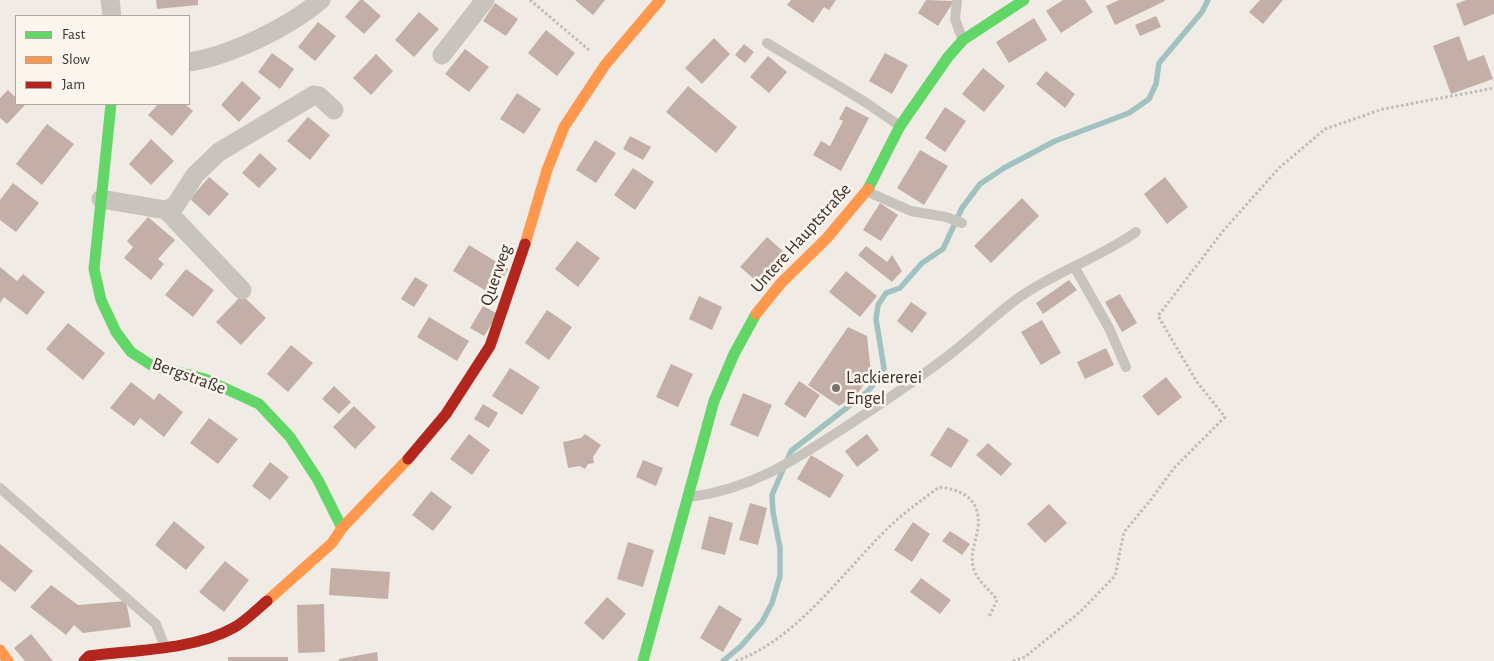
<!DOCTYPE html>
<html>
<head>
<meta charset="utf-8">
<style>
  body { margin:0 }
  #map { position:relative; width:1494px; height:661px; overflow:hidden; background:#f0ebe5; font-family:"Alegreya Sans",sans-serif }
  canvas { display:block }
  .legend { position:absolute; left:15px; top:15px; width:175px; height:90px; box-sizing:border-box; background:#fbf5ee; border:1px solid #aea6a0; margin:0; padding:6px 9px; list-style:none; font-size:15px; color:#3b302b }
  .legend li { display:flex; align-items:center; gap:10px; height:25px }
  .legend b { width:25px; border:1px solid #aea6a0 }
</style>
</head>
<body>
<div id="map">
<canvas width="1494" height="661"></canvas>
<ul class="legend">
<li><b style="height:6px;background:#63d668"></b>Fast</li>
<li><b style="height:6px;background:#ff974d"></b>Slow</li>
<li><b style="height:6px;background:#b3261e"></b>Jam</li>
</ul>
</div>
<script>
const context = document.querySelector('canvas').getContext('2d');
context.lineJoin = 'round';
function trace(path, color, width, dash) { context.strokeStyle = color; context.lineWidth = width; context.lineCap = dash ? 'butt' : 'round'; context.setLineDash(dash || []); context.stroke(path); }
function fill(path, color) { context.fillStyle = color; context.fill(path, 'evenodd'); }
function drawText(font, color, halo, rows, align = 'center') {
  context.font = font + ' "Alegreya Sans",sans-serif'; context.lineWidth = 5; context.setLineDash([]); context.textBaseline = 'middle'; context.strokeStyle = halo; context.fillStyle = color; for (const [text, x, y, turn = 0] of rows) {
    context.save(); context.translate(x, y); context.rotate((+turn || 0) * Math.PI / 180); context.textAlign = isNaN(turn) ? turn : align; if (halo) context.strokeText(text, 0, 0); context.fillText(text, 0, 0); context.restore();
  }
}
trace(new Path2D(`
  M723,661l18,-15 21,-24 10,-19 8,-27v-28l-7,-36 -1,-17 19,-44 76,-59 12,-14 5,-10 -8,-49 2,-14 8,-12 14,-5 22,-25 21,-14 19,-41 18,-24 24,-16 51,-27 74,-28 20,-14 7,-15 3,-21 43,-51 6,-12`), '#a1c2c1', 5.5);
fill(new Path2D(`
  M156,0h42v5l-41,4z
  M360,0h3l18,16 -17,18 -19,-17z
  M575,0h30l-12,15z
  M791,0h45l-7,10 -5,-3 -11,16 -26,-18z
  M926,0l28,1 -16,25 -20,-13z
  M1063,0h22l8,12 -32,21 -15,-22z
  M1119,0h45l1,1 -50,24 -9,-19z
  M1260,0h23l-20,24 -14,-12z
  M1466,0h28v14l-30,12 -8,-22z
  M495,3l23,16 -12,17 -23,-15z
  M419,12l20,17 -25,28 -19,-17z
  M1156,16l5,11 -21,9 -5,-11z
  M1034,18l13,22 -38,23 -13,-21z
  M318,22l18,14 -21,25 -17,-14z
  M546,30l29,23 -18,23 -29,-23z
  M1459,36l9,25 16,-6 9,24 -42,15 -18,-48z
  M714,38l16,16 -28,30 -17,-16z
  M744,44l10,8 -9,11 -10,-8z
  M465,49l24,18 -20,25 -24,-18z
  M272,53l22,16 -14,20 -22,-17z
  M885,53l23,12 -16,29 -23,-13z
  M376,54l17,17 -22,24 -18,-17z
  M768,56l19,16 -18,21 -19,-16z
  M983,68l22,18 -21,26 -22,-18z
  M1046,71l29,23 -10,14 -29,-24z
  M242,81l19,17 -22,24 -18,-17z
  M688,86l49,41 -21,26 -50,-41z
  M8,90l8,8v6l9,1 -18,19 -7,-6v-20z
  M517,93l24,16 -17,25 -24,-15z
  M158,104h27l8,7 -21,25 -24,-21z
  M846,106l23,12 -28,53 -28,-16 8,-14 9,5 13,-25 -4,-2z
  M945,107l21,14 -21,31 -20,-14z
  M308,117l22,18 -20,25 -23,-19z
  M47,124l27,20 -32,41 -26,-21z
  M630,136l21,11 -8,13 -20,-11z
  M151,139l23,22 -23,24 -22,-21z
  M595,140l21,13 -20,30 -20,-13z
  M920,150l28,16 -24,39 -27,-17z
  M260,153l17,16 -18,19 -17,-15z
  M633,168l21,14 -19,28 -21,-15z
  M209,177l20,17 -20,22 -19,-17z
  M1165,177l23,30 -21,17 -23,-30z
  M13,183l26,20 -23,29 -16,-12v-20z
  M1022,198l17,18 -48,47 -17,-17z
  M880,203l18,12 -17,26 -18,-11z
  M148,217l27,23 -17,19 6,5 -13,16 -27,-22 9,-11 -6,-6z
  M767,237l19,17 -26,30 -20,-17z
  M577,241l23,17 -22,29 -23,-18z
  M469,245l39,24 -15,26 -40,-24z
  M866,246l21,16 5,-7 10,16 -10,11 -34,-27z
  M0,267l17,14 6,-7 22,18 -18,23 -23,-18 -4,6z
  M186,269l28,21 -21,27 -28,-22z
  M846,271l31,25 -17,21 -31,-25z
  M415,277l13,8 -14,22 -13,-8z
  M1069,280l8,10 -34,24 -7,-11z
  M1120,294l17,29 -15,9 -17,-30z
  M242,295l24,23 -25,27 -25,-23z
  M699,296l23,11 -10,23 -23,-11z
  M911,302l16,11 -15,20 -15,-12z
  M483,306l15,8 -14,22 -14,-8z
  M547,310l25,17 -23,33 -24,-17z
  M429,317l40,24 -12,20 -40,-24z
  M1042,320l19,33 -20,12 -20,-33z
  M68,323l37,30 -22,27 -37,-31z
  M848,327l19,9 4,37 -13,20 -19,13 -31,-21z
  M291,345l22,18 -25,29 -21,-18z
  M1106,348l8,17 -29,14 -8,-17z
  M671,364l22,10 -15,33 -22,-10z
  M510,368l30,19 -18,28 -30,-19z
  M1166,377l16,20 -24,19 -16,-20z
  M799,381l21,14 -15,23 -21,-14z
  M131,382l23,18 5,-7 24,19 -19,25 -24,-19 -6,8 -24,-18z
  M334,386l17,16 -12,12 -17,-15z
  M743,393l29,12 -14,32 -28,-12z
  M483,404l15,9 -9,15 -15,-9z
  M354,406l22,21 -21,22 -22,-22z
  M209,418l29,21 -20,25 -28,-21z
  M948,427l21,13 -18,28 -21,-13z
  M469,434l21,16 -18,25 -22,-16z
  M585,434l16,11 -8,12 1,6 -6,1 -3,5 -5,-3 -12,2 -5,-26 18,-4z
  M867,434l12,16 -22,17 -12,-16z
  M988,443l24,21 -11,12 -25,-21z
  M811,455l33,20 -14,23 -33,-19z
  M643,460l20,8 -7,18 -20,-9z
  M270,462l19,15 -19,23 -18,-14z
  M431,491l21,16 -19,24 -21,-16z
  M750,503l17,5 -9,37 -19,-5z
  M1049,504l18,19 -22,20 -18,-19z
  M709,516l24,7 -8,32 -24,-6z
  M174,521l31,26 -19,23 -31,-25z
  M913,522l17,12 -18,28 -18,-12z
  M950,531l20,13 -8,11 -20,-14z
  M628,542l26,8 -11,37 -26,-8z
  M0,544l33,27 -18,21 -15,-12z
  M225,561l24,19 -25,32 -25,-20z
  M331,568l59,4 -2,27 -59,-4z
  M921,578l30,22 -11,14 -30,-22z
  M51,585l27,20 48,-4 5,26 -48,6 -9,-8 -8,10 -36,-28z
  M607,597l19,17 -23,26 -19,-17z
  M324,604l1,48 -27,1 -1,-48z
  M719,605l23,14 -19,33 -23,-14z
  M31,634l22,27h-28l-11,-13z
  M377,652l1,9h-39v-2z
  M228,657h60v4h-60z`), '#c3afa7');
trace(new Path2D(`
  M530,0l59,50
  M736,661c58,-21 102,-82 144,-125 19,-20 38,-33 59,-49 25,3 42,13 39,41 -2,14 -8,24 -5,38 3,15 16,22 24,34l-8,17
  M1013,661l12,-4 56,-46 34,-35 9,-44 25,-30 26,-35 50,-50 -28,-35 -39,-66 65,-85 56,-63 46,-39 58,-20 111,-21`), '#c2bbb6', 3, [2.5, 2.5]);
trace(new Path2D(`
  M957,0l-2,19 7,19
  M767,43l98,59 35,24
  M868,192l43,19 35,6 16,6
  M1075,268l34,60 17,39
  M0,488l156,136 8,21
  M690,497c63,-8 108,-39 160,-73 35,-23 70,-46 103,-72 22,-17 42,-37 64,-53 37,-27 81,-40 119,-67`), '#c9c3be', 10);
trace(new Path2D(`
  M110,0l2,16
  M442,55l43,-55
  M189,62c41,-6 100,-35 132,-62
  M101,199l65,11 9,-4 20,-31 24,-23 95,-57 5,1 15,14
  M166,210l76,80`), '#c9c3be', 19);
trace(new Path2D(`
  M111,104l-17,165 7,31 15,32 15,20 20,13 54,14 54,25 31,33 28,43 24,48
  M868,189l32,-63 48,-69 15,-17 61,-40
  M643,661l71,-260 20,-47 22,-40`), '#63d668', 11);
trace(new Path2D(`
  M525,244l22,-74 17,-43 41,-62 55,-65
  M756,314l25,-31 45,-44 42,-50
  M267,601l65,-58 10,-15 66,-69
  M0,650l8,11`), '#ff974d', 11);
trace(new Path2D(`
  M408,459l38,-45 44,-68 35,-102
  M84,661l5,-5c44,-6 105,-6 144,-28 12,-6 23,-18 34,-27`), '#b3261e', 11);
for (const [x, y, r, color] of [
  [836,388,5,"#7a716c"]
]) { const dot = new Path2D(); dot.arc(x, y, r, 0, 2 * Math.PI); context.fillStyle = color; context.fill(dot); trace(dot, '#fbf5ee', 2); }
drawText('18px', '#3b302b', '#fbf5ee', [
  ["Untere Hauptstraße",801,238,-48],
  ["Querweg",496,275,-71],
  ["Bergstraße",189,376,20]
]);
drawText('18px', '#3b302b', '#fbf5ee', [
  ["Lackiererei",846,378],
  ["Engel",846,399]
], 'left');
</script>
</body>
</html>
